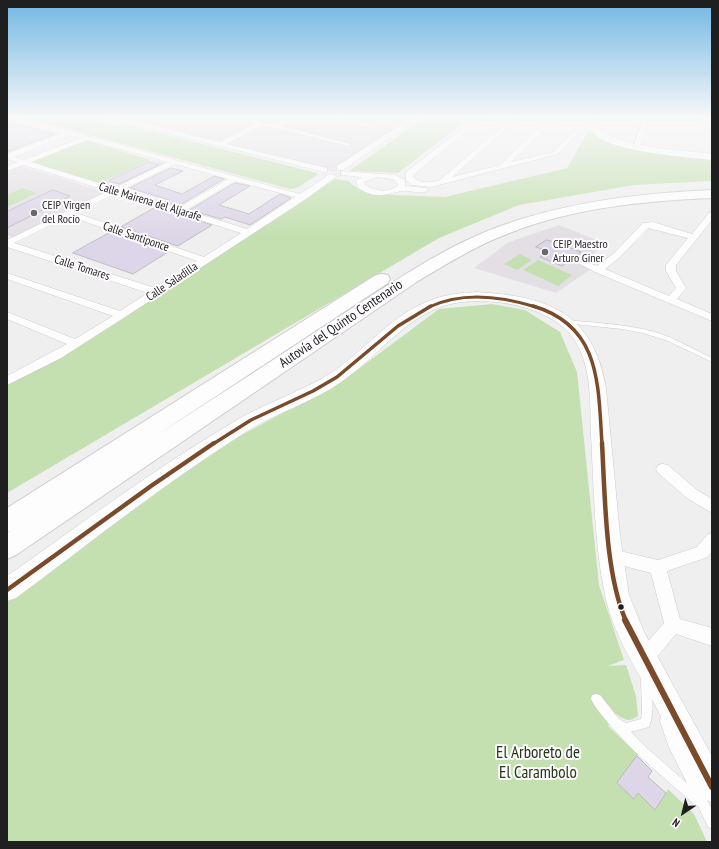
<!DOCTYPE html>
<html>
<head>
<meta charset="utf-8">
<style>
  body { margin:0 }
  #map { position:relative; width:719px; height:849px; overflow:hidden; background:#f0eff0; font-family:"PT Sans Narrow",sans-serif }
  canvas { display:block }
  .frame { position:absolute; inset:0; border:8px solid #201f20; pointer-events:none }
  .north { position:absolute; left:663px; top:793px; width:40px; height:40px; -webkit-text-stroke:3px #fefcff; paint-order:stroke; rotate:215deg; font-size:11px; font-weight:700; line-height:16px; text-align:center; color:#201f20 }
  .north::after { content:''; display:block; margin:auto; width:14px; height:18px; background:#201f20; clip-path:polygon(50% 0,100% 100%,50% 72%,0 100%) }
</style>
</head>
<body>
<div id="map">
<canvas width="719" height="849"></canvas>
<div class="frame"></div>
<div class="north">N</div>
</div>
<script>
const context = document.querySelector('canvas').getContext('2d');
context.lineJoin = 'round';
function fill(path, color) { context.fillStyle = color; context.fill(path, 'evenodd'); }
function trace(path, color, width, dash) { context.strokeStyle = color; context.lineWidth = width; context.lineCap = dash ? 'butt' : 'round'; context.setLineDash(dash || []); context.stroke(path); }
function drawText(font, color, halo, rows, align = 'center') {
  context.font = font + ' "PT Sans Narrow",sans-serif'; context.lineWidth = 4; context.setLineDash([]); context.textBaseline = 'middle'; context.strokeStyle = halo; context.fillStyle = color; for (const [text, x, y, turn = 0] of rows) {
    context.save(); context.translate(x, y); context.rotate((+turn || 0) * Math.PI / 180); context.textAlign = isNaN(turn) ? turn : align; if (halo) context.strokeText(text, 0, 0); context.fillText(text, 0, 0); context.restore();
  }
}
fill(new Path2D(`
  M114,117h301l-81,55z
  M153,160l12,3 -50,25 -13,-4z
  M21,166l84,26 -92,45 -6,-2v-63z
  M559,225l45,18 -18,19 -5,-1 -2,2 12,6 -35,24 -82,-25 35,-26z`), '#e4dfe5');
fill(new Path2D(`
  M23,117h75l2,1 -1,4 12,3 13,-1 189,48 4,1v2l-20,13 -7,1z
  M259,117h31l-15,8 -22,-5z
  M426,117h45l-73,56 -49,-2z
  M590,131l13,8 109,19v23l-78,4 -115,20 -80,33 -432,255v-110c115,-58 219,-135 328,-204l14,2 2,3 17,10 77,3 122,-29 21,-36z
  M85,140l66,20 -51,23 -71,-21z
  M22,188l15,5 -30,14v-12z
  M520,254l12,6 -15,10 -13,-6z
  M538,260l34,15 -14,11 -35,-16z
  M492,304l33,6 35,22 17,40 22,213 25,75 -16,6 18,-1 10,31 2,20c-9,7 -13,4 -22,-2l-8,12 31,29 -2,1 15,15 -4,6 18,16 2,-4 26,25 13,28h-700v-241l92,-71 139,-93 103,-55 98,-73z`), '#c4e0b1');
const building = new Path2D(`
  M7,121l48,13 -48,18z
  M149,162l10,3 -40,19 -11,-3z
  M171,168l12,3 -28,14 27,9 32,-18 10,3 -46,27 -13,-4 4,-2 -39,-12z
  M235,183l15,3 -31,19 30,9 31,-20 11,4 -41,27 -25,-8 -4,2 -31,-9z
  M53,190l17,6 -63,32v-16z
  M156,207l56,18 -34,21 -57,-19z
  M111,232l57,20 -35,22 -60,-21z
  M547,240l13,4 21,8 -19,14 -22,-9 8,-6 -12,-4z
  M637,756l15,15 -4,6 18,16 -11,17 -17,-17 -4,6 -17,-16z`);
fill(building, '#ddd6e8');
trace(building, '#bdbcbd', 1);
const lane = new Path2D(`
  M566,320c30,3 60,4 89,12 20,6 38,17 57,26v4l-44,-21 -25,-8 -21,-4 -58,-6v-2z
  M646,673l4,1 1,4c1,16 4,34 -2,49l-18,5 17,17 39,34 -19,-38 -8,-24 1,-4 4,-1 4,1 8,22 35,71v19l-4,-2 -10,-21 -3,-1c-30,-26 -60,-51 -86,-81 -6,-8 -14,-16 -18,-25l1,-4 4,-1 4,1 19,24 7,4 15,-4 1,-7 -1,-34 1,-4z`);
const street = new Path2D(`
  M7,117h11l282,77 30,-20 7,2 -31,23 -181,118 -64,41 -54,27v-9l60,-32 -60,-25v-7l68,27 38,-23 -106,-37v-6l113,38 28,-18 -141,-46v-7l101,-49 -84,-26 -17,6v-5l10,-4 -10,-3v-5l54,-21zM68,135l12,3 -56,22 -10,-3zM87,140l81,22 -54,26 -83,-26zM175,164l53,15 -50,29 -56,-18zM235,181l60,16 -48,32 -61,-19zM116,193l125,40 -37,24 -128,-44zM69,216l128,45 -42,27 -141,-45z
  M104,117h6l-2,3 12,1 8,-4h7l-3,3 88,22 35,-18 -30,-7c16,0 31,5 47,7 7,0 15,-7 24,-7l-15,9 70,18 -3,2 -86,-21 -35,19 100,24v4h-3l-197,-49c-8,2 -19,3 -25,-3z
  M328,117h12l39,10 -3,2z
  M412,117h7l-76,53h-6v-4z
  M477,117h7l-71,58v2c7,7 17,6 27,3l73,-63h7l-68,60 48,-12 50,-48h7l-46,45 43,-10 19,-20 5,1 -20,21 -127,33 -19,-2 -6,-5v-8z
  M643,117h6l-9,29 -3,2 -3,-2z
  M700,117h6l3,7 3,1v4l-8,-3z
  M341,171l54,4 10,5v6l20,2 4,2c-7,6 -19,-1 -28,1 -18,4 -25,8 -43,-3l-2,-7 6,-4 -21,-2zM376,177l17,2 5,6c-9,9 -23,6 -33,0l-1,-3z
  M712,212v8l-36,45v6l10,17 -9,11 35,15v7l-117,-49 -17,-9 5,-3 14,6 17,-13 29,-30 10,-1 39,12 17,-21zM648,228l40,10 -22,27v6l10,17 -7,8 -64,-27 15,-12z
  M663,464l5,1 29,25 15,9v14l-25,-15 -29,-25 -2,-4 2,-4z
  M712,533v18l-4,6 -41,14 13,48 32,9v18l-36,-12 -25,30 -6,3 -6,-3 -3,-6 3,-6 25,-29 -13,-50 -46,-12 -2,-5 2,-5 6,-2 47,11 39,-13 10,-12z`);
const secondary = new Path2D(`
  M585,117h10c1,5 3,11 7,14 22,17 82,19 110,23v6c-27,-3 -100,-8 -118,-26 -4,-5 -6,-11 -9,-17z
  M476,292c70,4 117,19 130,96l14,147 9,60 15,37 68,124v46l-11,-4c-17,-34 -33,-69 -51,-103 -17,-32 -38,-64 -45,-100 -11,-52 -11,-107 -14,-160 -1,-29 1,-64 -14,-91 -20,-38 -91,-50 -130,-39 -43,12 -70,53 -106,77 -30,21 -66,31 -97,51 -79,50 -153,109 -228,165l-9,3v-25c74,-52 147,-107 225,-153 30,-19 64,-29 94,-47 38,-23 65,-63 108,-77 14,-5 28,-6 42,-7z`);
const highway = new Path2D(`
  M712,190v8c-70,3 -140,10 -205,36 -32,12 -60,30 -89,47l-402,274 -9,4v-26l3,-2 -3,1v-24l369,-233 6,-1 6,1 2,4 -2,4 -234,154c62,-40 124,-80 186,-121 51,-32 101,-68 158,-89 68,-25 141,-34 214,-37z`);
trace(lane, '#cccbcc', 1);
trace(street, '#cccbcc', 1);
trace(secondary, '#cccbcc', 1);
trace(highway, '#cccbcc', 2);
fill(lane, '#fdfdfd');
fill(street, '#fdfdfd');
fill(secondary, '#fdfdfd');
fill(highway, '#fdfdfd');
trace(new Path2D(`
  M429,307c34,-16 72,-11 107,0`), '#7a4b2a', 3);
trace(new Path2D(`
  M533,306c68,20 65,78 69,138
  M213,444l38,-24 62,-29 24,-14 61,-51 33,-20`), '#7a4b2a', 3.5);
trace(new Path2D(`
  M602,443c3,52 3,131 24,178
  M7,590l144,-104 63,-43`), '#7a4b2a', 4.5);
trace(new Path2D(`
  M625,620l87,167`), '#7a4b2a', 6);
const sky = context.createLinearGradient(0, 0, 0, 236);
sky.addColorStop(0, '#71b7e4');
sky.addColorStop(0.5, '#f8f8f8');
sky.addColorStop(1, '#f8f8f800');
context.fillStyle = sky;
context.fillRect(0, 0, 719, 236);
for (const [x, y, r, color] of [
  [34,213,4,"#696869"],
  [545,252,4,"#696869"],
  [621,607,3.5,"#201f20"]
]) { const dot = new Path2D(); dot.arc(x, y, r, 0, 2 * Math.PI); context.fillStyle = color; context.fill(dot); trace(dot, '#fefcff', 1.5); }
drawText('12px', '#201f20', '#fefcff', [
  ["Calle Mairena del Aljarafe",150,202,17],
  ["Calle Santiponce",136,237,19],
  ["Calle Tomares",82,268,18],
  ["Calle Saladilla",172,282,-34]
]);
drawText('12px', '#201f20', '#fefcff', [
  ["CEIP Virgen",42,206],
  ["del Rocío",42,220],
  ["CEIP Maestro",553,245],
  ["Arturo Giner",553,259]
], 'left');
drawText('14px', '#201f20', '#fefcff', [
  ["Autovía del Quinto Centenario",341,324,-34]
]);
drawText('17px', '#253916', '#fefcff', [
  ["El Arboreto de",538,753],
  ["El Carambolo",538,773]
]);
</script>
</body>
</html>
